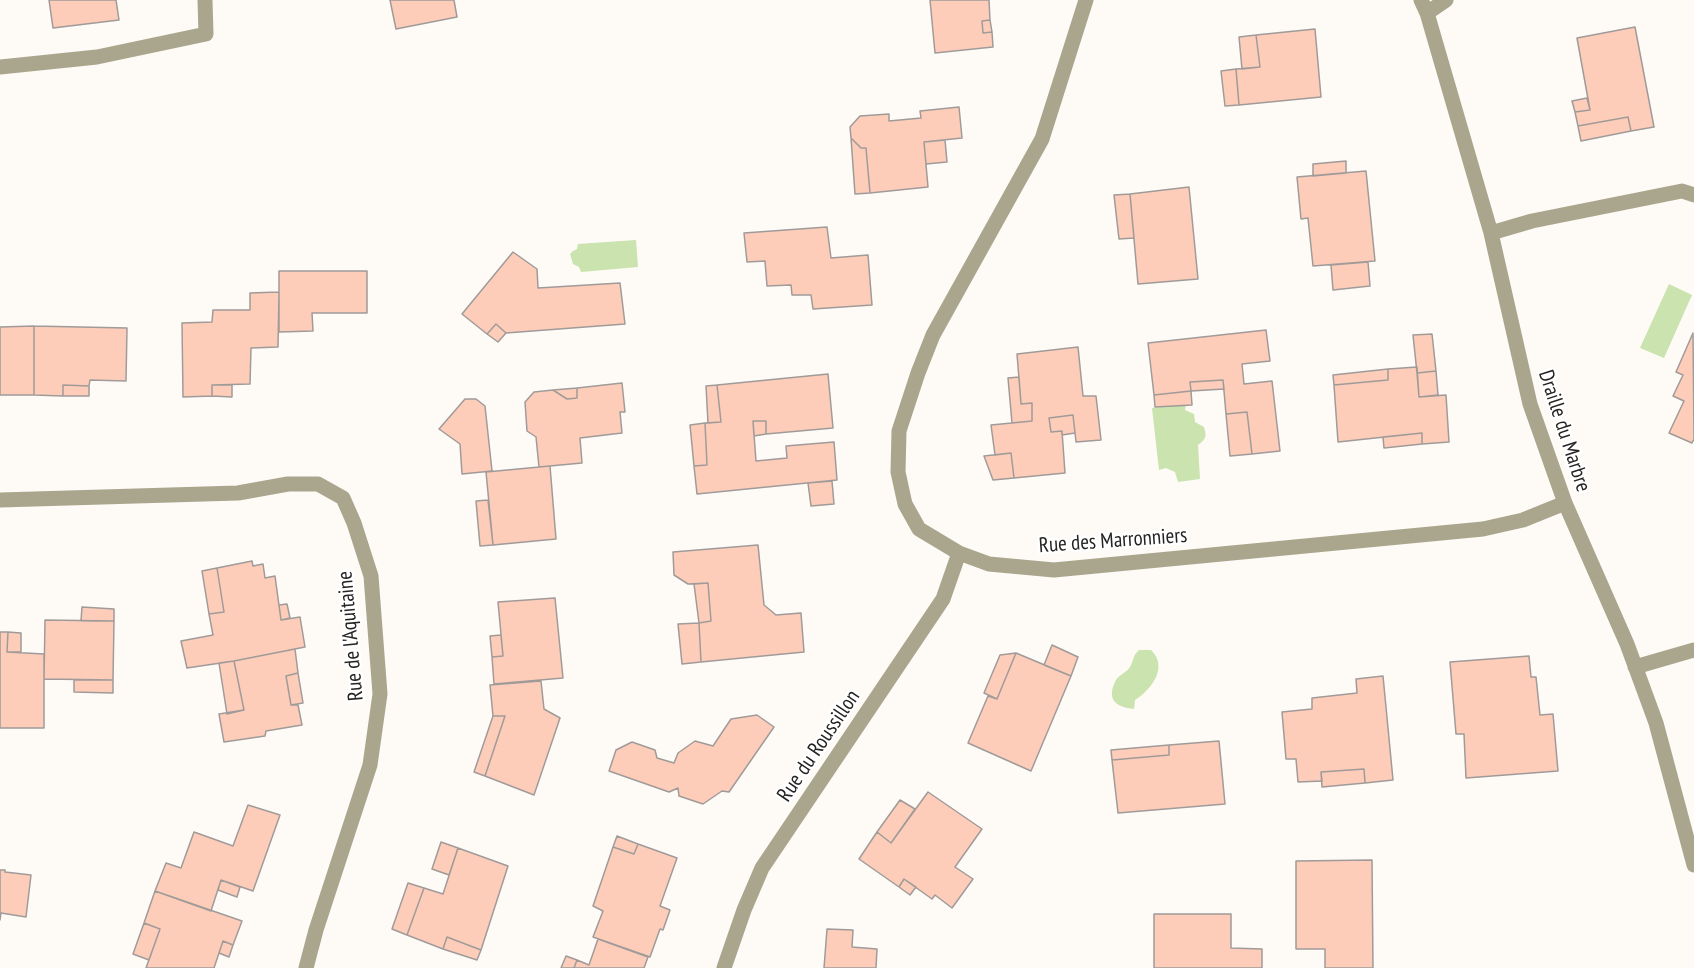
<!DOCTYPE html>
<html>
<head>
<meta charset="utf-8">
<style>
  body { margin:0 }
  canvas { display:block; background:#fefaf6 }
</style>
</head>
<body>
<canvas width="1694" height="968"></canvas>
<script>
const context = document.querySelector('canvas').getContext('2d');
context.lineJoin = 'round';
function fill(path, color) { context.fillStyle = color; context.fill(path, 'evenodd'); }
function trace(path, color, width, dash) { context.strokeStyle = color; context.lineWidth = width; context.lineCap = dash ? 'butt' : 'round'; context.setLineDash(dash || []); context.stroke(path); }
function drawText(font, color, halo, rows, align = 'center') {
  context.font = font + ' "PT Sans Narrow",sans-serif'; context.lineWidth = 5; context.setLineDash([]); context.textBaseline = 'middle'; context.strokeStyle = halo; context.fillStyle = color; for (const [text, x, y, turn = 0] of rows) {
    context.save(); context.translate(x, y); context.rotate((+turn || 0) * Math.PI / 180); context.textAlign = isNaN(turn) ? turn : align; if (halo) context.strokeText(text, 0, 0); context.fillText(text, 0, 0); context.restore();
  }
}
fill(new Path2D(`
  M636,240l2,27 -57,5 -2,-5 -6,-3 -3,-10 3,-3 4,-2 1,-5z
  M1669,284l23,11 -28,63 -24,-10z
  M1186,404l-1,6 9,4 1,8 9,5c3,10 2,12 -6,18l2,34 -22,3 -3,-10 -9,-4 -7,2 -7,-62z
  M1139,650h12c18,17 0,40 -16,50l-1,9c-19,-2 -28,-10 -18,-29 3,-5 11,-8 14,-13 4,-7 3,-12 9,-17z`), '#cbe3ae');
const building = new Path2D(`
  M49,0h67l3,20 -66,8z
  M390,0h64l3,17 -61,12z
  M930,0h59l1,20 -8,1 1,12 9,-1 1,15 -58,6z
  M990,20l2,12 -9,1 -1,-12z
  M1635,27l19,100 -23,4 -3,-14 -50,9 -3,-14 15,-2 -13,-72z
  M1315,29l6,68 -82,8 -3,-36 24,-2 -4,-32z
  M1256,35l4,32 -18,2 -3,-32z
  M1236,69l3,36 -14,1 -4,-35z
  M1587,98l3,12 -15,2 -3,-11z
  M959,107l3,31 -38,4 4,45 -58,6 -4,-45h-5l-10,-10 -1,-11 10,-11 29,-2v7l32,-3 -1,-7z
  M1628,117l3,14 -50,10 -3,-15z
  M851,138l10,10h5l4,45 -15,1z
  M945,140l2,22 -21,2 -2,-22z
  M1346,161v12l-33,3v-12z
  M1366,171l9,90 -62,5 -5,-48 -7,1 -4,-42z
  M1189,187l9,92 -60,5 -8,-90z
  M1130,194l4,44 -15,1 -5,-44z
  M827,227l4,31 37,-3 4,50 -59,4 -2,-14h-19l-1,-10 -24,1 -2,-25 -18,1 -3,-29z
  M513,252l24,17 1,19 82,-5 5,41 -119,9 -10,-9 -9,10 -25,-20z
  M1368,262l2,24 -37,4 -2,-25z
  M279,271h88v42h-55l1,18 -34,1z
  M279,292l-1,55 -27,1 -1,36 -38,1v11l-29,1 -1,-74 30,-1 1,-12h37v-17z
  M496,324l10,9 -8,9 -11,-8z
  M34,326v69h-34v-68z
  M34,326l93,2 -1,53 -36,-1 -1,6 -26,-1v11l-29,-1z
  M1266,330l4,31 -28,3 2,20 28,-3 8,70 -28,3 -5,-42 -21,2 -3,-34 -33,2 1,9 -37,4 -6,-52z
  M1693,333l1,106 -2,4 -23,-10 15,-32 -11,-5 10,-21 -7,-3z
  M1432,334l4,37 -19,2 -4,-38z
  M1078,347l5,49h13l5,44 -25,2 -3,-27 -24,3 2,14 11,-1 3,42 -51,5 -3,-25 -16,2 -4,-30 41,-4v-18l-11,1 -4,-50z
  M1417,367l2,30 27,-2 3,47 -27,2v-11l-84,9 -4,-57 54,-5v-11z
  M1388,369v11l-54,5 -1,-10z
  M1436,371l2,24 -19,2 -2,-24z
  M828,374l5,54 -67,6v-13h-13l3,40 31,-3 -1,-12 48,-4 3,38 -140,14 -3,-28 13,-1 -2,-42 16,-1 -4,-37z
  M1019,377l2,27 11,-1v18l-20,2 -4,-45z
  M1223,380l1,9 -33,2 -1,-9z
  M622,383l3,29h-5l2,21 -42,5 2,25 -43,4 -3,-30 -9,-6 -2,-29 9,-10 19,-2 14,9 10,-1v-10z
  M63,385l26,1v10h-26z
  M212,385h20v12l-20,-1z
  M717,385l4,37 -13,1 -2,-37z
  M577,388v10l-10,1 -14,-9z
  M1191,391l1,14 -37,2 -1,-12z
  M465,399h11l9,7 7,65 -30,3 -2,-30 -21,-15z
  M1247,412l5,42 -22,2 -4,-42z
  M1073,415l2,18 -13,2v-4l-11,1 -2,-14z
  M753,421h13v13l-12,2z
  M705,423l2,42 -13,1 -4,-41z
  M1422,433v11l-38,4 -1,-11z
  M1011,453l3,25 -21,2 -9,-24z
  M550,466l6,73 -63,6 -7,-73z
  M832,481l2,23 -23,2 -3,-23z
  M488,500l5,45 -13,1 -4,-45z
  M758,545l6,60 12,10 25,-2 3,39 -103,10 -2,-39 12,-2 -3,-38 -20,1 -14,-9 -1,-23z
  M252,561l1,5 10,-2 2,14 10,-2 6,44 19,-3 5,30 -71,14 -47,7 -6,-27 32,-6 -4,-21 15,-2 -7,-44z
  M217,568l7,44 -15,2 -7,-43z
  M708,583l3,38 -12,2 -5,-39z
  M555,598l8,80 -69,6 -2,-27 11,-1 -5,-54z
  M287,604l3,14 -9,2 -2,-15z
  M82,607l32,2v12h-33z
  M45,620l69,1 -1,59 -69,-1z
  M699,623l2,39 -19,2 -4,-40z
  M0,632h8l-1,20 37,2v74h-44z
  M8,632l13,1v19h-14z
  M501,635l2,21 -11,1 -2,-21z
  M1052,645l26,12 -7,19 -27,-11z
  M295,649l3,24 -12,3 5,29h7l4,20 -36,6 -1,5 -41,6 -5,-28 25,-4 -10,-49z
  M1016,653l55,23 -40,95 -63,-28 20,-47 9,3z
  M1016,653l-19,46 -13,-6 16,-38z
  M1529,656l2,21h5l4,38 13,-1 5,57 -92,7 -2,-44h-8l-6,-72z
  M234,661l10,49 -17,4 -8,-51z
  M298,673l5,30 -12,2 -5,-29z
  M1383,676l10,104 -28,3 -1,-14 -43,3 1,9 -24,1 -2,-23h-10l-4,-47 30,-3v-11l45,-5 -1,-14z
  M74,680h39v13l-39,-1z
  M541,681l3,28 16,9 -26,77 -49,-19 20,-60h-12l-3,-31z
  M757,715l17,12 -45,65 -7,-1 -19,13 -24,-8 -1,-8 -9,4 -60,-21 7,-21 16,-8 23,8 2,8 17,5 4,-10 17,-12 18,5 18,-27z
  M493,716h12l-20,60 -11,-4z
  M1219,741l6,63 -107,9 -6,-53 57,-5v-10z
  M1169,745v10l-57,5 -1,-10z
  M1364,769l1,14 -43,4 -1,-15z
  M928,792l54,37 -27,38 18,12 -21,29 -17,-13 -3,4 -28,-20 -5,8 -40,-28 18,-27 14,11z
  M900,800l15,9 -24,34 -14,-11z
  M248,805l32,10 -27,76 -32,-11 -10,31 -56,-20 11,-28 15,5 13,-36 39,14z
  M617,836l21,8 -4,10 -21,-7z
  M441,842l17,6 -9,27 -17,-6z
  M638,844l39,14 -17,48 10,4 -7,20 -3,-1 -10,28 -57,-20 10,-26 -10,-5 20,-59 21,7z
  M458,848l50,18 -27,84 -34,-13 -4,12 -36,-14 17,-47 19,6z
  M1372,860l1,108h-48v-19h-29v-88z
  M0,870h5v2l26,3 -5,42 -25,-4 -1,7z
  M904,879l12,8 -6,8 -11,-8z
  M221,880l19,7 -3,10 -19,-7z
  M408,883l16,5 -17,47 -15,-6z
  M155,891l87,30 -9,24 -10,-4 -9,27h-68l14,-39 -16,-6z
  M1154,914h77v34l31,1v19h-108z
  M144,923l16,6 -11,31 -16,-6z
  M827,929l26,1 -1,17 25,2 -1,19h-52z
  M447,937l34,13 -4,10 -34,-11z
  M598,939l50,18 -4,11h-70l3,-8 12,5z
  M223,941l10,4 -4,12 -10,-4z
  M566,956l11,4 -3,8h-13z`);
fill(building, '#fdcdba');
trace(building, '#a09b99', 1.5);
trace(new Path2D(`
  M1086,0l-44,139 -109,196 -15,38 -19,58 -1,41 7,32 14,25 40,24 30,11 65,6 429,-41 40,-9 42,-17
  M1421,0l6,13 64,220 39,171 35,99 62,141 29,79 38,142
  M1427,13l19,-13
  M0,67l97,-10 109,-23 -1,-34
  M1491,233l41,-12 150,-30 12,4
  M0,500l238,-7 50,-9h30l25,14 11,25 17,53 9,118 -10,71 -54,165 -10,38
  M1635,667l59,-17
  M724,968l20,-58 18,-42 181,-269 16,-46`), '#aaa68e', 15);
drawText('21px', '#252423', '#fff', [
  ["Draille du Marbre",1564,431,72],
  ["Rue des Marronniers",1113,541,-4],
  ["Rue de l'Aquitaine",351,636,-95],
  ["Rue du Roussillon",819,746,-56]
]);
</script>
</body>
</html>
